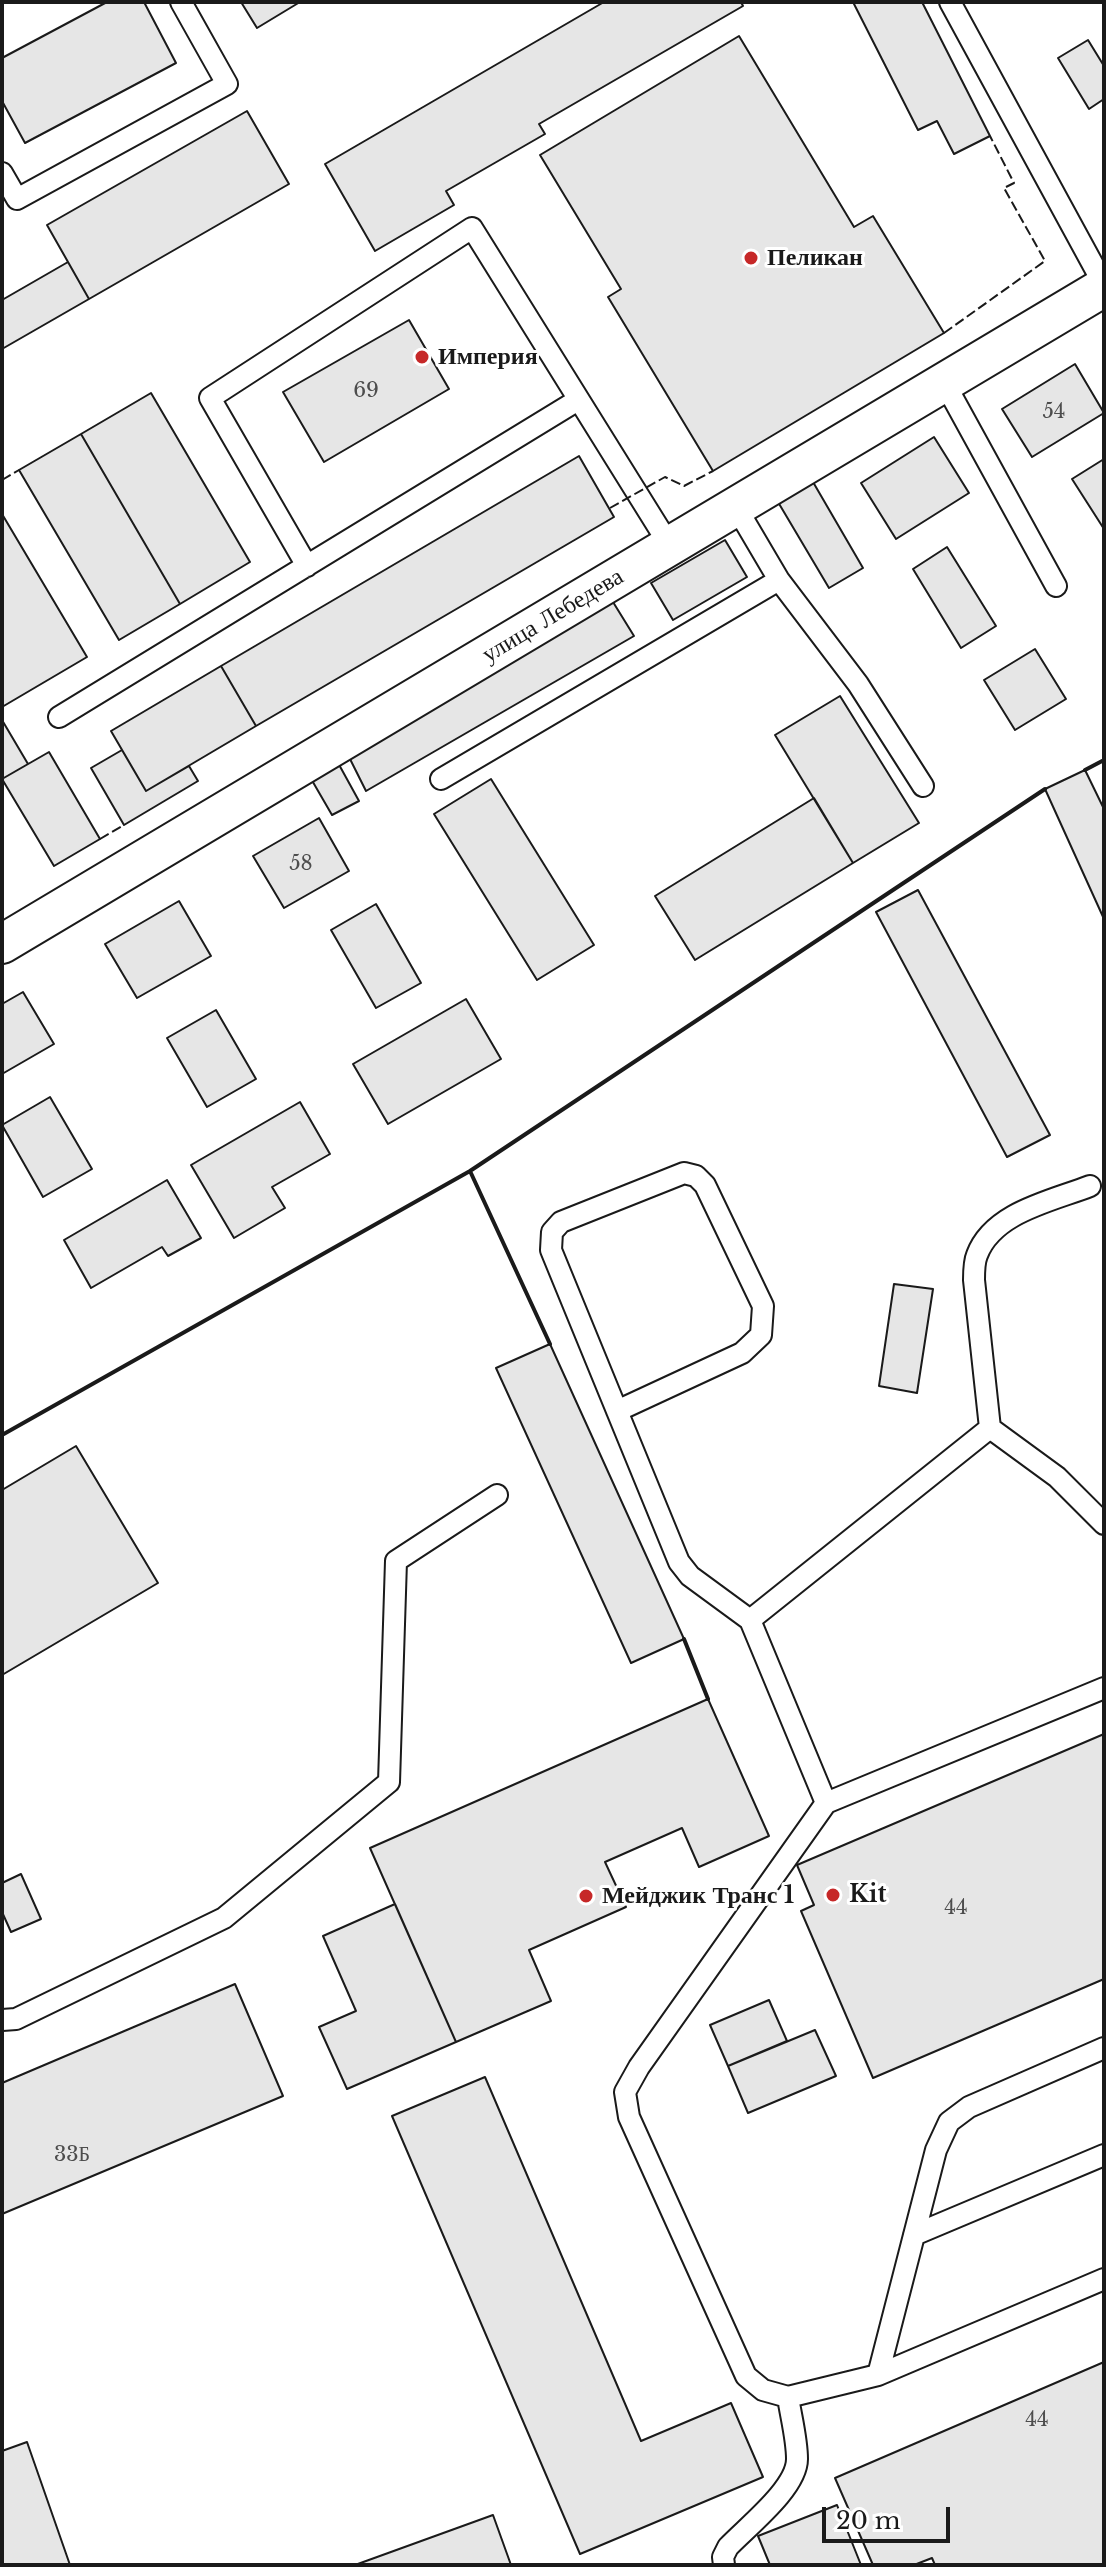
<!DOCTYPE html>
<html>
<head>
<meta charset="utf-8">
<style>
  body { margin:0 }
  #map { position:relative; width:1106px; height:2567px; overflow:hidden; background:#fff; font-family:"Libre Baskerville",serif }
  canvas { display:block }
  .frame { position:absolute; inset:0; border:4px solid #1a1a1a; pointer-events:none }
  .scale { position:absolute; left:822px; top:2507px; width:128px; height:36px; box-sizing:border-box; border:4px solid #1a1a1a; border-top:0; padding-left:10px; font-size:24px; line-height:28px; white-space:nowrap; color:#1a1a1a; -webkit-text-stroke:6px #fff; paint-order:stroke }
</style>
</head>
<body>
<div id="map">
<canvas width="1106" height="2567"></canvas>
<div class="frame"></div>
<div class="scale">20 m</div>
</div>
<script>
const context = document.querySelector('canvas').getContext('2d');
context.lineJoin = 'round';
function fill(path, color) { context.fillStyle = color; context.fill(path, 'evenodd'); }
function trace(path, color, width, dash) { context.strokeStyle = color; context.lineWidth = width; context.lineCap = dash ? 'butt' : 'round'; context.setLineDash(dash || []); context.stroke(path); }
function drawText(font, color, halo, rows, align = 'center') {
  context.font = font + ' "Libre Baskerville",serif'; context.lineWidth = 6; context.setLineDash([]); context.textBaseline = 'middle'; context.strokeStyle = halo; context.fillStyle = color; for (const [text, x, y, turn = 0] of rows) {
    context.save(); context.translate(x, y); context.rotate((+turn || 0) * Math.PI / 180); context.textAlign = isNaN(turn) ? turn : align; if (halo) context.strokeText(text, 0, 0); context.fillText(text, 0, 0); context.restore();
  }
}
const building = new Path2D(`
  M107,2h37l32,61 -151,80 -23,-42v-43z
  M241,2h59l-43,26z
  M604,2h137l2,4 -204,118 6,10 -99,57 8,14 -79,46 -50,-87z
  M853,2h69l68,134 -36,18 -17,-33 -19,9z
  M739,36l115,191 19,-11 71,117 -231,138 -105,-174 13,-8 -81,-134z
  M1088,40l16,26v33l-15,10 -31,-51z
  M247,111l42,73 -200,115 -42,-74z
  M68,262l21,37 -87,50v-49z
  M409,320l40,69 -125,73 -41,-70z
  M1075,364l29,49 -72,44 -30,-48z
  M151,393l99,169 -70,42 -99,-170z
  M81,434l99,170 -61,36 -100,-170z
  M934,437l35,56 -73,46 -35,-56z
  M579,456l35,61 -358,209 -35,-60z
  M1104,459v70l-32,-50z
  M813,482l50,86 -34,20 -51,-86z
  M2,514l85,143 -85,50z
  M725,540l22,37 -74,43 -22,-37z
  M947,547l49,79 -35,22 -48,-79z
  M613,602l21,34 -268,155 -20,-40z
  M1035,649l31,50 -51,31 -31,-50z
  M221,666l35,60 -110,65 -35,-60z
  M840,696l79,127 -66,40 -78,-128z
  M2,720l26,44 -26,15z
  M122,750l24,41 43,-25 9,15 -74,44 -33,-57z
  M49,752l51,87 -46,27 -52,-87z
  M337,761l22,40 -27,14 -22,-38z
  M1085,770l19,39v110l-59,-130z
  M491,779l103,166 -57,35 -103,-166z
  M814,798l39,65 -158,97 -40,-64z
  M319,818l30,53 -65,37 -31,-52z
  M918,890l132,245 -43,22 -131,-245z
  M179,901l32,55 -74,42 -32,-54z
  M376,904l45,79 -45,25 -45,-78z
  M23,992l31,52 -52,30v-70z
  M466,999l35,60 -113,65 -35,-60z
  M216,1010l40,69 -49,28 -40,-69z
  M50,1097l42,72 -49,28 -41,-72z
  M300,1102l30,52 -58,33 13,21 -51,30 -43,-73z
  M167,1180l34,58 -33,18 -6,-9 -71,41 -27,-48z
  M894,1284l39,5 -16,104 -38,-7z
  M550,1344l134,295 -53,24 -135,-295z
  M76,1446l82,137 -156,92v-185z
  M708,1699l61,137 -70,31 -17,-39 -77,34 21,45 -97,43 22,51 -95,41 -86,-194z
  M1104,1734v245l-231,99 -72,-167 13,-6 -17,-40z
  M21,1874l20,45 -30,13 -9,-20v-29z
  M395,1904l61,138 -109,47 -28,-62 37,-16 -33,-75z
  M235,1984l48,112 -281,118v-131z
  M769,2000l18,41 -59,25 -18,-41z
  M815,2030l21,46 -88,37 -20,-47z
  M485,2077l156,364 90,-38 32,74 -183,77 -188,-438z
  M1104,2362v203h-169l-3,-7 -18,7h-41l-38,-87z
  M27,2442l43,123h-68v-114z
  M837,2505l24,60h-91l-12,-29z
  M493,2515l18,50h-156z`);
fill(building, '#e6e6e6');
trace(building, '#1a1a1a', 2);
const service = new Path2D(`
  M950,2l154,283
  M2,173l15,26 210,-115 -46,-82
  M944,382l112,204
  M307,566l-97,-168 262,-170 198,318
  M779,580l79,104 65,102
  M59,717l519,-317
  M441,779l338,-199 -43,-73
  M617,1411l125,-58 19,-18 2,-29 -58,-121 -9,-9 -12,-3 -123,49 -9,10 -1,18 128,312 11,14 60,44
  M990,1428l67,49 47,47
  M1104,1688l-278,115 -187,264 -14,25 4,25 117,259 17,14 25,7 90,-22 58,-225 13,-28 20,-15 135,-59
  M826,1803l-76,-183 240,-192 -16,-148c0,-7 0,-18 3,-25 16,-43 75,-54 113,-69
  M2,2020l14,-1 208,-101 165,-136 7,-221 101,-66
  M914,2235l190,-80
  M878,2375l226,-96
  M724,2565l-1,-8 5,-10c20,-21 69,-59 69,-88 0,-20 -6,-42 -9,-62`);
const minor = new Path2D(`
  M2,944l1102,-657`);
trace(service, '#1a1a1a', 24);
trace(minor, '#1a1a1a', 42);
trace(service, '#fff', 20);
trace(minor, '#fff', 38);
trace(new Path2D(`
  M944,333l101,-72 -41,-73 10,-5 -24,-47
  M2,480l17,-10
  M610,508l55,-31 19,9 29,-15
  M100,839l24,-14`), '#1a1a1a', 2, [10, 4]);
trace(new Path2D(`
  M1085,770l19,-10
  M470,1171l80,173
  M2,1435l468,-264 575,-382
  M684,1639l24,60`), '#1a1a1a', 4);
for (const [x, y, r, color] of [
  [751,258,8,"#c62828"],
  [422,357,8,"#c62828"],
  [833,1895,8,"#c62828"],
  [586,1896,8,"#c62828"]
]) { const dot = new Path2D(); dot.arc(x, y, r, 0, 2 * Math.PI); context.fillStyle = color; context.fill(dot); trace(dot, '#fff', 3); }
drawText('20px', '#4d4d4d', null, [
  ["69",366,391],
  ["54",1054,412],
  ["58",301,864],
  ["44",956,1908],
  ["33Б",72,2155],
  ["44",1037,2420]
]);
drawText('bold 24px', '#1a1a1a', '#fff', [
  ["Пеликан",767,258],
  ["Империя",438,357],
  ["Kit",849,1895],
  ["Мейджик Транс 1",602,1896]
], 'left');
drawText('24px', '#1a1a1a', '#fff', [
  ["улица Лебедева",553,616,-31]
]);
</script>
</body>
</html>
